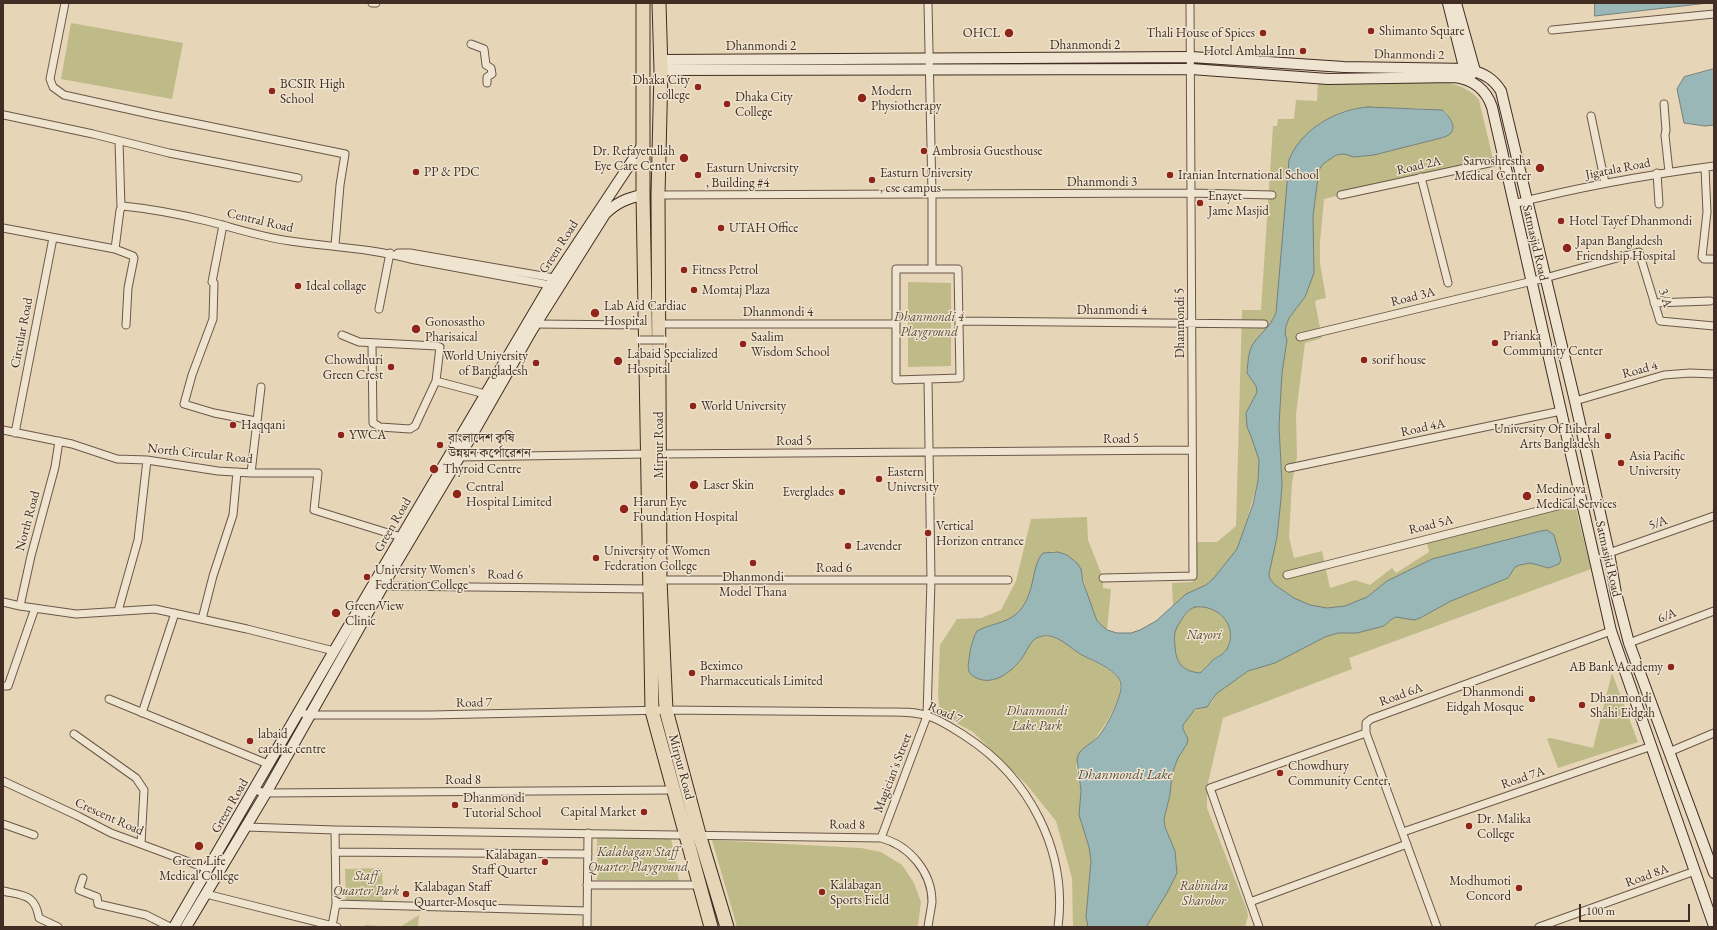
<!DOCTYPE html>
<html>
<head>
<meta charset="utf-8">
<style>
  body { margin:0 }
  #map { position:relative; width:1717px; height:930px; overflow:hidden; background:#e7d5b7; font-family:"EB Garamond",serif }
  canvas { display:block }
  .frame { position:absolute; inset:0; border:4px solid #412d23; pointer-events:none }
  .scale { position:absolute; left:1579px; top:904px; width:111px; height:18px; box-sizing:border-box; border:2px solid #412d23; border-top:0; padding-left:5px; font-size:12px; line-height:14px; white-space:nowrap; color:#412d23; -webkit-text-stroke:3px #efe4d0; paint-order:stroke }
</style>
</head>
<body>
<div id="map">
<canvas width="1717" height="930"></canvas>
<div class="frame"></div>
<div class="scale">100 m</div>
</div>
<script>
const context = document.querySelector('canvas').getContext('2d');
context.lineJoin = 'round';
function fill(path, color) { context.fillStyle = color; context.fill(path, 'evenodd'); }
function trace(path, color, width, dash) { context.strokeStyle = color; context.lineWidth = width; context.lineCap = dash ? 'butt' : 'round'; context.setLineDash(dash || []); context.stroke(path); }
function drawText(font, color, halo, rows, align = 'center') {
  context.font = font + ' "EB Garamond","Noto Serif Bengali",serif'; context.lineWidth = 3; context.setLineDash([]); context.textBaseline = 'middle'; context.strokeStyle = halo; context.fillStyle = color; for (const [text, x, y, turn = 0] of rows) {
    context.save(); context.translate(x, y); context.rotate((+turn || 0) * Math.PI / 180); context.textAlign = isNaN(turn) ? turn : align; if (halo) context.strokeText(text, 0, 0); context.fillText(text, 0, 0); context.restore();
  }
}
fill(new Path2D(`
  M71,23l112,20 -11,56 -111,-20z
  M1318,81l131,2c12,3 22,7 30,17l14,59 -169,40 -4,43v21l6,35 -9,2 -2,2 7,36 -17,5 -9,71 1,43 -5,26 -3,54 5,21 28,-7 8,37 25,-8 15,5 22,-17 4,5 33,-21 -3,-13 148,-38 17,68 -242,89 3,11 -129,49 -16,69v21l40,102 1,6 -3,11h-99l21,-34 10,-25 -2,-17 -10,-24 -1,-8 6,-24 2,-21 6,-16 8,-11 -3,-22c5,-9 11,-18 22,-17l7,-6 4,-8 32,-23 27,-8 50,-26 13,-4h19l27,-7 8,-7 4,-2 24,1 31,-17 57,-23 7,-11 5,-2 10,-2 14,4h10l5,-3 2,-4 -10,-28 -10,-1 -109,28 -45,22 -20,16 -22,9 -18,2 -17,-3 -16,-7 -19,-13 -5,-6 -1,-5 8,-37 4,-38 1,-16 -3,-57 3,-53 5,-33 -2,-6 1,-8 3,-8 16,-21 9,-41 -1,-13v-27l6,-46 4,-6 13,-9 8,-1 10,3 20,-2 67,-17 11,-16 -5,-9 -5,-3 -27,-2h-59l-15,4 -21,11 -11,9 -31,163 -2,18 -5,11 -17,20 -4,7 -3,22 9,13 1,6 -10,21v14l4,9 8,24 -1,21 -17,59c-5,14 -22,37 -35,45 -13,8 -22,9 -33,22l-1,-24 21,-1v-40h24l19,-16 6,-216h19l12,-184h4l1,-7h16l2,-19 21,1z
  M908,282l43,1v83l-43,1z
  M1087,517l1,23 15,38v10l8,1 -4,41 -10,-9 -7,-17 -8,-30 -15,-19 -14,-4 -13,5c-6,16 -6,35 -17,50 -4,5 -9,11 -16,14 -10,5 -26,5 -32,16 -6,10 -5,22 -7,33 6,8 9,10 20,8 5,-1 13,-1 17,-3 6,-4 12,-10 16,-15 5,-7 9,-20 19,-22 8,-2 17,1 24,4 6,4 10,10 17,13 12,8 25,12 35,22 18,19 -29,73 -40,89l5,26 -2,24 10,32 2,14 -5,56 2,10h-15l-1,-49 -16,-57 -30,-37 -53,-52 -33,-18 -2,-19 2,-50 17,-26 24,-1 20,-8 15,-29 15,-62z
  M1195,607c23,-3 44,19 32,42 -4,6 -9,7 -14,11 -5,5 -8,9 -13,13 -6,-1 -13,-2 -18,-6 -7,-6 -10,-28 -7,-37 4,-9 11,-19 20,-23z
  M1612,673l26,69 -80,26 -11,-29 4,-1 42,10z
  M597,838h74l8,43 -82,-1z
  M712,840l149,8 20,4 21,13 12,18 7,19 -3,23 -1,2h-180z
  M382,868l1,35 -37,-2 -1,-32z
  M419,915l-1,12h-53v-2l35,2z`), '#bebb89');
const water = new Path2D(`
  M1595,3h113l-113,13z
  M1714,69v56l-9,1 -21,-3 -7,-34 7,-12z
  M1368,107l74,3c6,4 16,17 8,24 -2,2 -6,3 -9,4l-67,17 -20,2 -10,-3 -8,1 -13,9 -4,6 -6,46 1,57 -9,24 -16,21 -3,8 -1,8 2,6 -5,33 -3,53 3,57 -1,16 -4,38 -8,37 1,5 5,6 19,13 16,7 17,3 18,-2 22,-9 20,-16 45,-22 109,-28 6,-1 7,5 7,25 -2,4 -10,4 -19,-5 -10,2 -5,2 -7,11 -57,23 -31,17 -6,2 -18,-3 -4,2 -8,7 -27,7h-19l-13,4 -50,26 -27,8 -32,23 -9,13 -12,2 -12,16v4l5,10 -1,5 -9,14 -6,16 -2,21 -6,24 1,8 10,24 2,22 -10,20 -21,34h-58l-2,-10 5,-56 -2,-14 -10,-32 2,-24 -4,-32c2,-11 13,-14 20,-21 9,-9 24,-39 24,-52 0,-15 -28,-25 -39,-31 -13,-7 -26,-24 -43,-18 -9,3 -12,14 -17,21 -11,15 -31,30 -49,18 -6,-4 -5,-10 -4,-16 1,-10 3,-20 8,-29 12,-7 27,-7 38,-16 22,-18 15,-49 28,-62l15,-1 9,3 10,8 4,6 2,13 14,39 10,9 10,3h14l9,-3 16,-9 30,-27 20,-9 7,-6 24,-30 16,-45 5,-23 1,-21 -8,-24 -4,-9 -1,-14 11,-21 -1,-6 -9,-13c1,-10 1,-21 6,-29 8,-12 16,-15 23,-31l13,-153c12,-31 48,-51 79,-53zM1195,607c23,-3 44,19 32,42 -4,6 -9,7 -14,11 -5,5 -8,9 -13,13 -18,-2 -24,-10 -25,-27 -1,-10 -1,-15 5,-24 5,-7 6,-11 15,-15z`);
fill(water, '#98b7b6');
trace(water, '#75807b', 1);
const street = new Path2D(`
  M65,3l-15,76 3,8 11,8 90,20 191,39 -5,31 -5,60
  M372,3h4
  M928,3l4,191v75
  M1552,30l162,-16
  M471,44l13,5 2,16 5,3 1,6 -5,3v6
  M1664,104l2,26 -1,5 4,37
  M4,115l89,19 76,19 129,25
  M1591,116l14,67
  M119,141l2,66
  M1705,168l2,44 -5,45 2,2h10
  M1657,173l2,31
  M1421,177l27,106
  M658,195l533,-2 81,2
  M1341,195l162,-35
  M1513,204c66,-17 133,-29 201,-38
  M223,225l-11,57 2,1 -1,36 -21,56 -8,29 30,9 42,8
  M3,228l112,21 5,-39 3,-4c29,3 56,8 84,15 28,7 54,16 83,20 40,6 80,7 120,18l140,26
  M115,249l18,7 1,2 -6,30 -2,37
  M398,253h12l144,25
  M896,269h62l2,109 -64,2z
  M1654,303l56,-2
  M379,309l11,-56
  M959,321l305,3
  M533,324l112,1
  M659,324h237
  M342,335l17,7 78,4 3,1 -4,34 -21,45 -5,3 -30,-2 -7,-4 -1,-79
  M1300,337l245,-59 94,-26 21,69 54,5
  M436,381l49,13
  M1575,401l89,-26 26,-2 24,1
  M3,430l69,14 45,15 30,1 71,11 33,2h67l-4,37 87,27
  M15,433l38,-195
  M659,454l533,-4
  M458,457l189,-3
  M1289,468l272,-57
  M251,473l10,-86
  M1609,553l105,-37
  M1287,575l294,-75
  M1103,578l90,-2 -3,-573
  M660,580h348
  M383,586l266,3
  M3,602l17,4 56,8 79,-5 92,20 87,22
  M20,606l11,-50 24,-89 4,-26
  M118,611l20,-71 9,-80
  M202,619l11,-43 20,-61 4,-43
  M1629,643l85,-32
  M3,686h5l27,-78
  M109,699l159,65
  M298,712l12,3h120l236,-5 216,2c15,0 32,-1 46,4 13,4 26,13 37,20 64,41 103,115 93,191
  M142,713l33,-100
  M1366,733l71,194
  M74,734l62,44 8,12 -3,54
  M1669,752l45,-19
  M3,781l75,35 33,17 97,36
  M254,790l12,3 407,-3
  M3,824l31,11
  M246,827l89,3 546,8c28,7 51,34 51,64 -1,8 -3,17 -4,25
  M1403,832l249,-86
  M881,838l46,-122 4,-136 -3,-201
  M335,852l253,2
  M83,878l-4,12 18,7 1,7 48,11 24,12
  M587,885h113
  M3,891c21,5 32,3 36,27l19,9
  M206,894l131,33
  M1250,902l157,-58
  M336,904l251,7
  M332,926l4,-22 -1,-74
  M587,927l1,-94
  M1259,927l-49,-139 156,-55v-10l5,-4 240,-88
  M1539,927l156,-56`);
const secondary = new Path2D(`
  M1448,3l18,72
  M1456,3l19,68 -4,4
  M661,60l530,-3 153,10 125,2c15,5 24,9 32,22l74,310 34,152 7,40 13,50 85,230
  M661,70l530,-1 137,10 126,-2c18,2 32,12 38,30l119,524 103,295
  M174,927l160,-276 216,-366 94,-142
  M186,927l80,-134 122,-216 72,-121 72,-126 73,-116c11,-11 22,-16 38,-19`);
const highway = new Path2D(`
  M643,3v192l9,516 59,216
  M659,3l2,67 -3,125 2,385 6,130 33,124 28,93`);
trace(street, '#6a5748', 9);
trace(secondary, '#412d23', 12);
trace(highway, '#412d23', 15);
trace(street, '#efe4d0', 7);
trace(secondary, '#efe4d0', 10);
trace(highway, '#e7d5b7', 13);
const streetBridge = new Path2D(`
  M640,340h24`);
trace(streetBridge, '#6a5748', 9, []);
trace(streetBridge, '#efe4d0', 7);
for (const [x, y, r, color] of [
  [1371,31,4,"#8f2418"],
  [1009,33,5,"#8f2418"],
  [1263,33,4,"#8f2418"],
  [1303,51,4,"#8f2418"],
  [698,87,4,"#8f2418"],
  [272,91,4,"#8f2418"],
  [862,98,5,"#8f2418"],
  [727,104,4,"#8f2418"],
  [924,151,4,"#8f2418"],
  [684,158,5,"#8f2418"],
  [1540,168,5,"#8f2418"],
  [416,172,4,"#8f2418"],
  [698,175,4,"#8f2418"],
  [1170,175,4,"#8f2418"],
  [872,180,4,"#8f2418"],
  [1200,203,4,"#8f2418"],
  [1561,221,4,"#8f2418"],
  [721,228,4,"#8f2418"],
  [1567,248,5,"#8f2418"],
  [684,270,4,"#8f2418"],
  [298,286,4,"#8f2418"],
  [694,290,4,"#8f2418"],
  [595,313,5,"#8f2418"],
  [416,329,5,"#8f2418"],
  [1495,343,4,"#8f2418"],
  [743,344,4,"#8f2418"],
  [1364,360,4,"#8f2418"],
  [618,361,5,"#8f2418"],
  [536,363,4,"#8f2418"],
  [391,367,4,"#8f2418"],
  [693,406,4,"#8f2418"],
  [233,425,4,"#8f2418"],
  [341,435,4,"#8f2418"],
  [1608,436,4,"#8f2418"],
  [440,445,4,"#8f2418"],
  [1621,463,4,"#8f2418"],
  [434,469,5,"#8f2418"],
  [879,479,4,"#8f2418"],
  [694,485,5,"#8f2418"],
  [842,492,4,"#8f2418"],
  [457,494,5,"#8f2418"],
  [1527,496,5,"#8f2418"],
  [624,509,5,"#8f2418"],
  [928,533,4,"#8f2418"],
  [848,546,4,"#8f2418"],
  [596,558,4,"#8f2418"],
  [753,563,4,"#8f2418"],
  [367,577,4,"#8f2418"],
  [336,613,5,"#8f2418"],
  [1671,667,4,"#8f2418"],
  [692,673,4,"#8f2418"],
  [1532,699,4,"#8f2418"],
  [1582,705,4,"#8f2418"],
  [250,741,4,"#8f2418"],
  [1280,773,4,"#8f2418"],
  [455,805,4,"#8f2418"],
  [644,812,4,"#8f2418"],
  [1469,826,4,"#8f2418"],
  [199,846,5,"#8f2418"],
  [545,862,4,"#8f2418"],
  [1519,888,4,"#8f2418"],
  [822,892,4,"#8f2418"],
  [406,894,4,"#8f2418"]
]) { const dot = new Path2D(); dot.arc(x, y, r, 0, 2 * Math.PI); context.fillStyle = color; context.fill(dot); trace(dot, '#efe4d0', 1.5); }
drawText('13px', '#412d23', '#efe4d0', [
  ["Shimanto Square",1379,31],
  ["OHCL",1000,33,"right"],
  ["Thali House of Spices",1255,33,"right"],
  ["Hotel Ambala Inn",1295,51,"right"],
  ["Dhaka City",690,80,"right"],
  ["college",690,95,"right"],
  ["BCSIR High",280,84],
  ["School",280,99],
  ["Modern",871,91],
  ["Physiotherapy",871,106],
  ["Dhaka City",735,97],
  ["College",735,112],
  ["Dr. Refayetullah",675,151,"right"],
  ["Eye Care Center",675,166,"right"],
  ["Ambrosia Guesthouse",932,151],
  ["Sarvoshrestha",1531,161,"right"],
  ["Medical Center",1531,176,"right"],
  ["Easturn University",706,168],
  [", Building #4",706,183],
  ["PP & PDC",424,172],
  ["Easturn University",880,173],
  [", cse campus",880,188],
  ["Iranian International School",1178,175],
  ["Enayet",1208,196],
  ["Jame Masjid",1208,211],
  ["Hotel Tayef Dhanmondi",1569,221],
  ["UTAH Office",729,228],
  ["Japan Bangladesh",1576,241],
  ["Friendship Hospital",1576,256],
  ["Fitness Petrol",692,270],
  ["Ideal collage",306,286],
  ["Momtaj Plaza",702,290],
  ["Lab Aid Cardiac",604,306],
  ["Hospital",604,321],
  ["Gonosastho",425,322],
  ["Pharisaical",425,337],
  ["Prianka",1503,336],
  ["Community Center",1503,351],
  ["Saalim",751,337],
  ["Wisdom School",751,352],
  ["Labaid Specialized",627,354],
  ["Hospital",627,369],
  ["World University",528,356,"right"],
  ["of Bangladesh",528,371,"right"],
  ["Chowdhuri",383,360,"right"],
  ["Green Crest",383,375,"right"],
  ["sorif house",1372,360],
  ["World University",701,406],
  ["Haqqani",241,425],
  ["University Of Liberal",1600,429,"right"],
  ["Arts Bangladesh",1600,444,"right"],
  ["YWCA",349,435],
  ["বাংলাদেশ কৃষি",448,438],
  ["উন্নয়ন কর্পোরেশন",448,453],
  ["Asia Pacific",1629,456],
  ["University",1629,471],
  ["Thyroid Centre",443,469],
  ["Eastern",887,472],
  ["University",887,487],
  ["Laser Skin",703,485],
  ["Central",466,487],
  ["Hospital Limited",466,502],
  ["Medinova",1536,489],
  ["Medical Services",1536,504],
  ["Everglades",834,492,"right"],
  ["Harun Eye",633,502],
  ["Foundation Hospital",633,517],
  ["Vertical",936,526],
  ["Horizon entrance",936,541],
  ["Lavender",856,546],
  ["University of Women",604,551],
  ["Federation College",604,566],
  ["University Women's",375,570],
  ["Federation College",375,585],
  ["Dhanmondi",753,577,"center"],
  ["Model Thana",753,592,"center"],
  ["Green View",345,606],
  ["Clinic",345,621],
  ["Beximco",700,666],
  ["Pharmaceuticals Limited",700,681],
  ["AB Bank Academy",1663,667,"right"],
  ["Dhanmondi",1524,692,"right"],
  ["Eidgah Mosque",1524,707,"right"],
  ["Dhanmondi",1590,698],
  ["Shahi Eidgah",1590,713],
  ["labaid",258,734],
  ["cardiac centre",258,749],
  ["Chowdhury",1288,766],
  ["Community Center,",1288,781],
  ["Dhanmondi",463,798],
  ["Tutorial School",463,813],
  ["Capital Market",636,812,"right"],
  ["Dr. Malika",1477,819],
  ["College",1477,834],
  ["Kalabagan",537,855,"right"],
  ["Staff Quarter",537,870,"right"],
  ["Green Life",199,861,"center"],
  ["Medical College",199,876,"center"],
  ["Modhumoti",1511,881,"right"],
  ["Concord",1511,896,"right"],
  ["Kalabagan",830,885],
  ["Sports Field",830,900],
  ["Kalabagan Staff",414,887],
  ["Quarter Mosque",414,902]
], 'left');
drawText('13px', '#412d23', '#efe4d0', [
  ["Dhanmondi 2",1085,45],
  ["Dhanmondi 2",761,46],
  ["Dhanmondi 2",1409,55,1],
  ["Road 2A",1419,166,-13],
  ["Jigatala Road",1618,169,-11],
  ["Dhanmondi 3",1102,182],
  ["Central Road",260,221,13],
  ["Satmasjid Road",1535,243,77],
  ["Green Road",559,247,-57],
  ["Road 3A",1413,297,-14],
  ["3/A",1665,298,74],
  ["Dhanmondi 4",1112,310],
  ["Dhanmondi 4",778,312],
  ["Dhanmondi 5",1180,323,-90],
  ["Circular Road",22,333,-79],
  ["Road 4",1640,370,-15],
  ["Road 4A",1423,428,-12],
  ["Road 5",1121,439],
  ["Road 5",794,441],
  ["Mirpur Road",659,445,-90],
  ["North Circular Road",200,454,6],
  ["North Road",28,521,-75],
  ["5/A",1658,523,-19],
  ["Green Road",393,525,-60],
  ["Road 5A",1431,525,-14],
  ["Satmasjid Road",1608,559,77],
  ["Road 6",834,568],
  ["Road 6",505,575,1],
  ["6/A",1667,616,-21],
  ["Road 6A",1401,695,-20],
  ["Road 7",474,703,-1],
  ["Road 7",945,713,24],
  ["Mirpur Road",681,767,75],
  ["Magician's Street",893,773,-69],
  ["Road 7A",1523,778,-19],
  ["Road 8",463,780],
  ["Green Road",230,806,-60],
  ["Crescent Road",109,817,24],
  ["Road 8",847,825,1],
  ["Road 8A",1647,876,-20]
]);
drawText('italic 13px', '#5a4937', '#efe4d0', [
  ["Dhanmondi 4",929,317],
  ["Playground",929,332],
  ["Nayori",1204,635],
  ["Dhanmondi",1037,711],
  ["Lake Park",1037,726],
  ["Kalabagan Staff",638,852],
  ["Quarter Playground",638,867],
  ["Staff",366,876],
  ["Quarter Park",366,891],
  ["Rabindra",1204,886],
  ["Sharobor",1204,901]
]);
drawText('italic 14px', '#524940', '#efe4d0', [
  ["Dhanmondi Lake",1125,775]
]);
</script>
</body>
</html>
